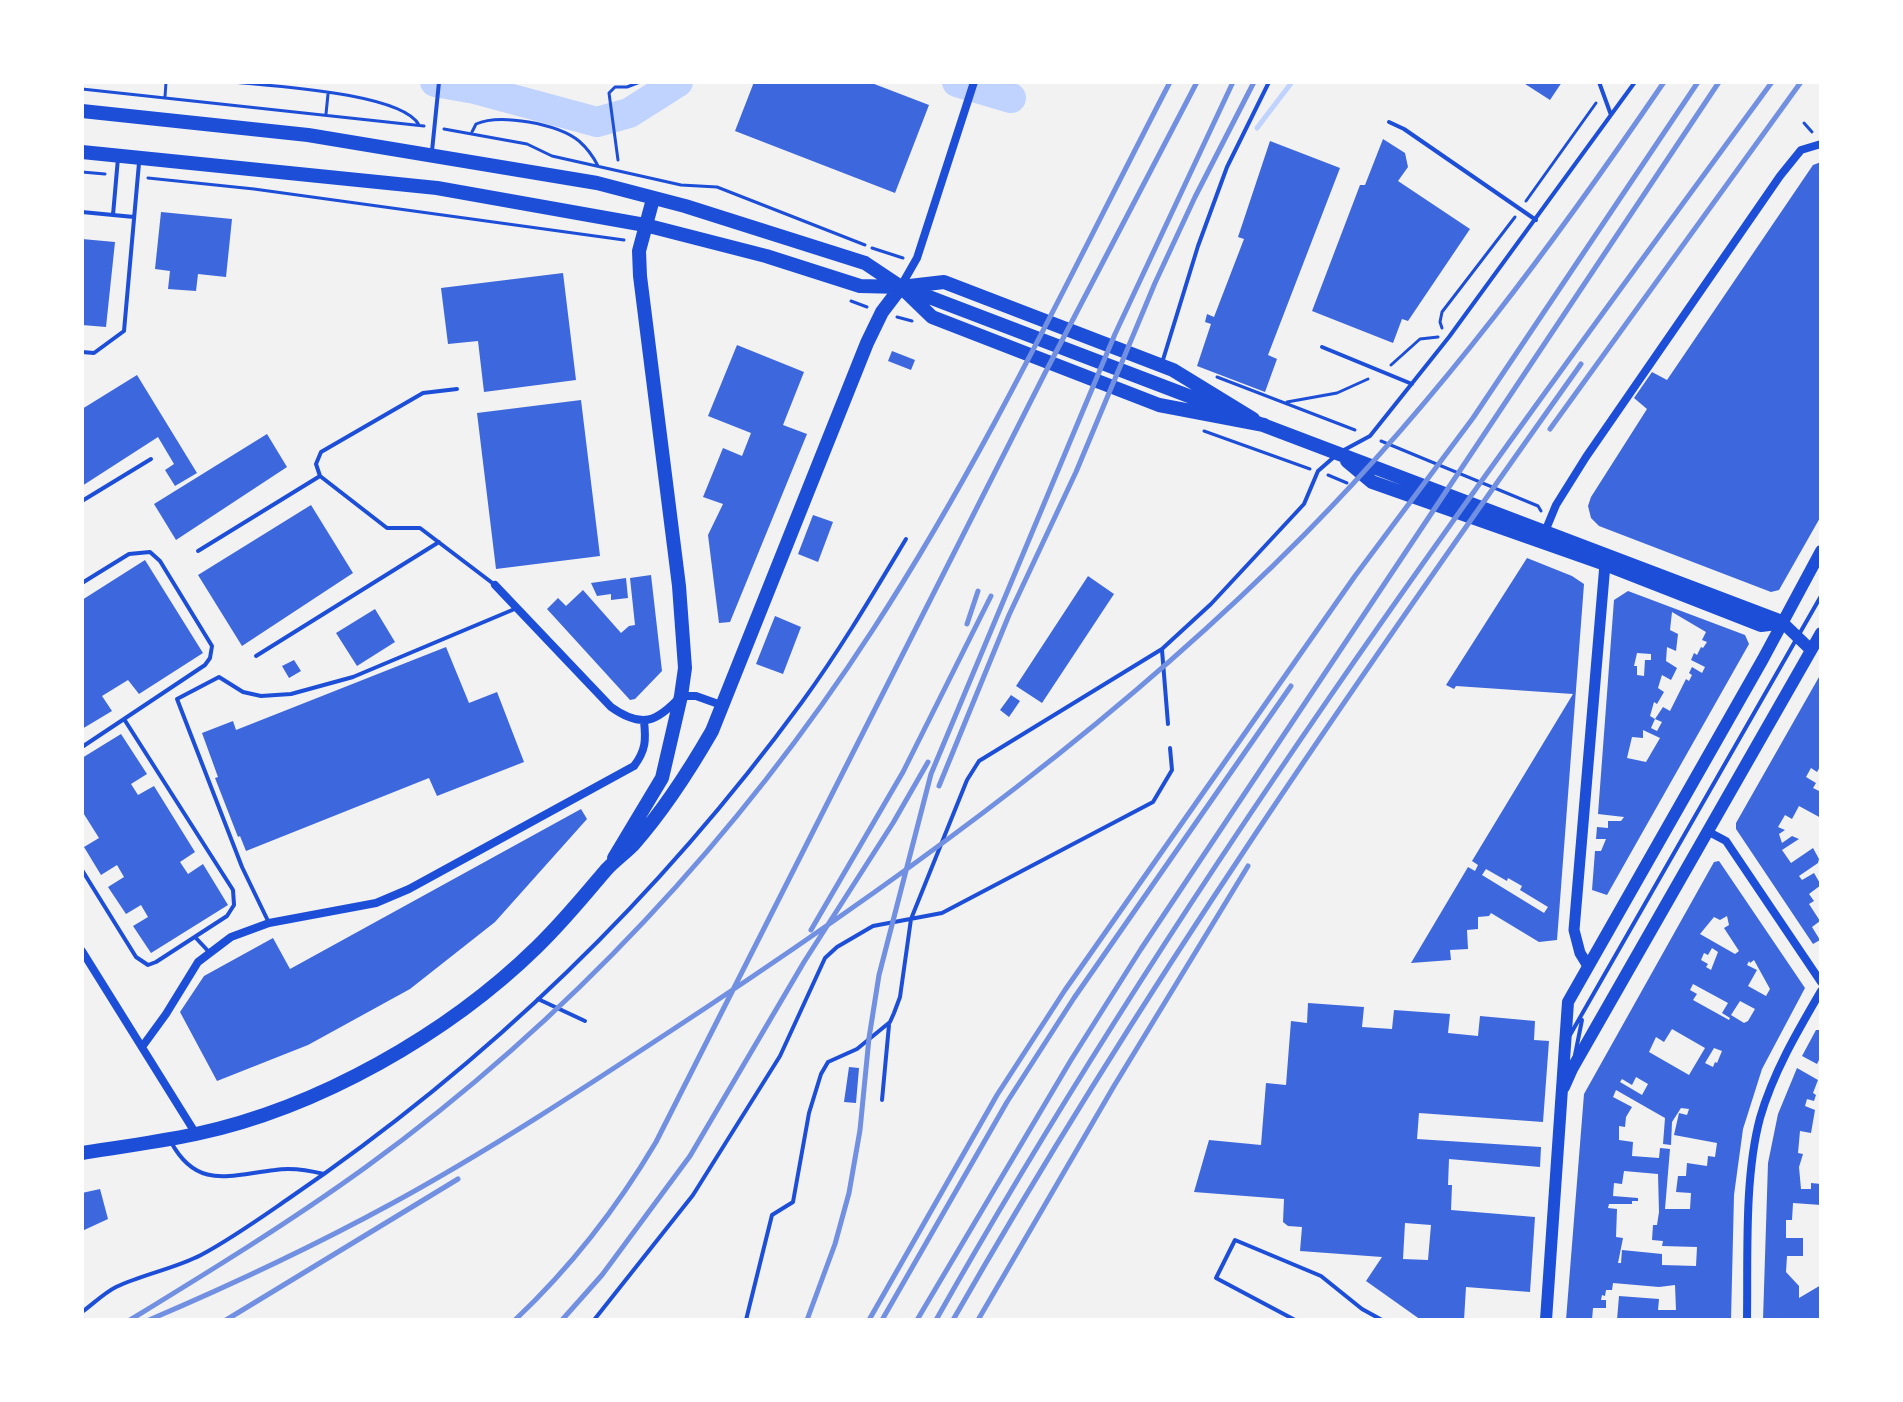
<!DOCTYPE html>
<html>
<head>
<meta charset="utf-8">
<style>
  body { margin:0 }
  #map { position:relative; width:1903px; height:1402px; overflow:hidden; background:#f2f2f2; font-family:Rubik,sans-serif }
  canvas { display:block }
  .frame { position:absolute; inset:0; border:84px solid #fff; pointer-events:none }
</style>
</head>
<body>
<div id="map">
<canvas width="1903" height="1402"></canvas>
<div class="frame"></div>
</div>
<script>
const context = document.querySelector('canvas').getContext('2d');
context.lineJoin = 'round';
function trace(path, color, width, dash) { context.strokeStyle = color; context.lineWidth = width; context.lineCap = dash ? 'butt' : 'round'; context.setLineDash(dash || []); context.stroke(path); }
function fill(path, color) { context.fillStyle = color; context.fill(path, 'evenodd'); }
trace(new Path2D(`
  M1257,128l35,-46`), '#bfd3fe', 5);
trace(new Path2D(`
  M435,82l40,7 122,33 32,-9 49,-31
  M957,82l54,16`), '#bfd3fe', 30);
fill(new Path2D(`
  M754,82h115l60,23 -34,88 -160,-62z
  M1522,82h40l-12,18z
  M1383,139l22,14 3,14 -10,14 72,48 -62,92 -6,-2 -9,24 -81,-32 48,-126h5z
  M1270,141l70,27 -72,187 9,4 -12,33 -68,-26 14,-42 -6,-2 2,-8 7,3 30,-78 -6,-2z
  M1821,162v354l-42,74 -8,2 -172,-66 -8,-8 -3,-12 3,-9 56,-88 -13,-11 18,-26 15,8 146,-215z
  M161,212l71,7 -6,58 -28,-3 -2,17 -28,-2 2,-18 -15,-2z
  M82,239l33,3 -9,85 -24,-2z
  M563,273l13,107 -92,12 -6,-51 -30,3 -7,-56z
  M737,345l67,27 -21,53 24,9 -77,188 -11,1 -11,-88 15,-31 -20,-7 20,-49 19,8 9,-23 -43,-17z
  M892,351l23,9 -4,10 -23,-9z
  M137,375l60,98 -22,13 -10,-16 9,-6 -16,-27 -76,49v-77z
  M581,400l19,156 -104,13 -19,-156z
  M267,434l20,33 -111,73 -22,-36z
  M311,505l42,68 -111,73 -44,-71z
  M813,515l20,7 -15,40 -20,-8z
  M1527,558l45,18 12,8 -27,356 -18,2 -48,-29 -2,3 -11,1v12l-11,1 1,19 -18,1 1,10 -40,3 57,-96 7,4 3,-6 -6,-4 101,-167 -117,-8 -2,3 -8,-4zM1486,869l21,12 1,-3 14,8 -2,4 28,17 -4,6 -62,-38z
  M145,560l58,93 -64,41 -11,-14 -26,16 10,15 -30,18v-129z
  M651,575l11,96 -27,28 -5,1 -83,-91 11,-11 8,8 17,-16 38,43 8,-7 6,-1 -5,-47z
  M1088,576l26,18 -72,109 -26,-17z
  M626,578l2,20 -17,2v-6l-14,2 -6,-13z
  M1628,591l117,44 4,9 -142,251 -15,-5 3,-39h6l5,-12h-10l1,-12 11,1v-7h13l3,-4 -26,-3 16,-214zM1672,612l34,20 -4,8 5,2 -4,6 -2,-1 -4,8 -3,-2 -3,7 14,7 -3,6 -10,-6 -3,6 3,2 -3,6 -3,-2 -16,32 -7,-4 -8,12 7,3 -5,9 -6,-3 4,-9 -5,-3 4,-14 3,2 7,-12 -6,-4 3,-10 1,-3 9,5 6,-12 -11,-7 1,-14 9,4 2,-17 -8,-4zM1637,653l14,1v6h-6l-1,16 -7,-1v-9h-3zM1643,730l17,8 -14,24 -19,-4 5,-21 11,1z
  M375,609l20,33 -38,24 -21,-33z
  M775,616l26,11 -18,47 -27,-10z
  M446,647l23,56 28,-11 27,70 -87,34 -8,-18 -183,73 -6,-15 -2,1 -23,-59 3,-1 -16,-44 31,-12 3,9z
  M294,660l7,11 -12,7 -7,-12z
  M1819,677h2v88l-4,7 -6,-4 -5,9 10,6 -3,5 8,4v26l-22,-12 -7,13 -7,-4 -7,12 7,3 -6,4 3,9 10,-7 7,3 -17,11 9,13 22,-15 6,11 -1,4 -19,13 3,4 12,-7 7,12 -12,9 5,7 -5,3 11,17 -8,6 8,13 -7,4 -77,-115v-6z
  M1011,695l9,6 -11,16 -9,-7z
  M121,734l26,40 -16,10 7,11 16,-9 41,66 -15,10 8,12 15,-10 25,41 -77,48 -18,-27 15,-9 -7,-12 -15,9 -18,-27 16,-10 -7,-12 -16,10 -17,-28 15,-9 -17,-27v-53z
  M581,809l6,10 -92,103 -85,67 -102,56 -91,36 -37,-69 24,-36 69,-38 17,31z
  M1719,861l86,127 -43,81 -19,60 -9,66 -3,125h-114l2,-24 40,3 -1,11h18l-1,-25 -16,2 -46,-4 -1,7h-6l-1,6 -3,-1 -1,5h5v8h-13l-1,12h-26l18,-226 130,-232zM1727,916l2,9 -5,3 15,23 -4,3 -35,-20 14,-17 6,3zM1712,948l6,4 -7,18 -5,-3 2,-3 -7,-4 3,-7 4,2zM1754,960l16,29 -4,7 -18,-10 9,-16 -10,-5 2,-4 1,2zM1693,984l35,19 -6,10 8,5 -1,2 -36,-20 4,-6 -7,-4zM1740,1001l15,8 -7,12 -4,2 -13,-8zM1672,1029l33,19 -16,27 -40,-23 7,-15 8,5zM1714,1048l8,3 -5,12 -2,-1 -2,5 -8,-4zM1636,1077l12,7 -6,11 -22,-13 2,-3 10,6zM1616,1090l49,28 -2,26 8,1 1,-23 9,-14 8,1 -2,6 -8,-2 -5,22 43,8 -2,14 -7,-1 -1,10 -20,-3 -1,13h-8l-2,16 15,1 -1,16h-25l5,-60 -10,-1 -1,10 -27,-2 1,-14 -14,-2v-14l6,1 1,-10 6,-10 -19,-10zM1624,1171l34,3 1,38 -2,13h-4l-1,15 11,1 -1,5 35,1 -1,19 -34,-1v-11l-40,-4 -1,13h-3l5,-25 -7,-1 1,-28 -9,-1 1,-4h23v-3h6v-3l-25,-2 1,-13 8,1z
  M1308,1003l56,4 -2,20 30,2 2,-19 56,4 -2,19 30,3 2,-20 55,5 -1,19 15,1 -6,81 -124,-9 -2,26 124,8 -1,20 -91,-8 -1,26h4l-1,25 84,7 -5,75 -64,-5 -2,33h-43l-55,-39 16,-24 -82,-6 2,-24 -14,-1 -5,-4 1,-23 -90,-7 15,-52 52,5 5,-62 20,2 5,-64 16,2zM1405,1223l26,2 -3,35 -25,-1z
  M1816,1030h5v26l-4,8 -15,-8z
  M849,1067l10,1 -3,35 -12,-1z
  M1797,1068l21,12 -5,13 3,2 -2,6 -7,-2 -2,7 10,4 -4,23 -11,-2 -2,22 5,1 -4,13 2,22h10v-6l10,1v21l-28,-2 -1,17h-6v18h17v18h-16l-1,16 13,14v12l22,-13v35h-58l5,-157 10,-49z
  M100,1189l8,30 -26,12v-38z`), '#3d67dc');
trace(new Path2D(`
  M233,82c38,4 169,11 186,43
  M82,89l342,37
  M165,97l1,-15
  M326,114l2,-20
  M1804,123l8,9
  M444,129l83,15 25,12 129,29 36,2 148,58
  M472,132l4,-8c24,-11 82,0 103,17 8,7 14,15 19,25
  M618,160l-9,-67 6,-6h12l13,-5
  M82,172l23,2
  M148,178l106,11 370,51
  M1526,201l70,-98
  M872,248l31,10
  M851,301l16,6
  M897,317l15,4
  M1442,328l-2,-6 2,-10 73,-95
  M1391,365l29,-26 18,-2
  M1217,377l138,53
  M1287,402l50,-9 31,-14
  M1204,431l106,38
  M1381,441l157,65 3,5
  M1328,475l19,8`), '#1d4ed8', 3);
trace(new Path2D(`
  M1599,82l12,33
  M1389,122l15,7 132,91
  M432,151l7,-69
  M82,212l31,3 5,-57
  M113,215l21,2
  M1322,347l90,37
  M82,352l12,1 30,-22 15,-168
  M1162,363l36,-117 29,-79 42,-85
  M457,389l-34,4 -102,59 -5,12 4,12 67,52h33l75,57
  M1344,450l26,-14 79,-99 186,-255
  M82,501l69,-42
  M198,551l122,-75
  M82,583l47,-29 21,-2 10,9 52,85 -2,12 -5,7 -81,54
  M1162,650l6,74
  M256,656l183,-114
  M82,747l42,-28 109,171 1,15 -7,11 -71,46 -8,3 -12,-8 -54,-87
  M269,923l-27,-56 -65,-168 42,-22 24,15 18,4 30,-2 62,-17 164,-69
  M195,937l15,16
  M538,999l47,22
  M1570,1035l251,-439
  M1575,1055l7,-35
  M882,1100l7,-75
  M171,1142c26,48 58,33 104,28 17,-3 33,0 49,4
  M82,1312c11,-8 22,-19 34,-25 27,-13 58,-18 85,-32 30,-16 58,-36 87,-56 198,-135 372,-303 514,-497 38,-52 71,-108 104,-163
  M594,1320l99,-125 87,-139 45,-98 12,-11 36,-21 69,-13 211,-111 19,-32 -2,-22
  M746,1320l26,-105 21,-13 16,-89 12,-39 7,-12 29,-13 33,-27 4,-9 6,-16 11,-78 56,-139 12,-19 183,-112 49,-45 93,-100 14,-33 16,-14
  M1295,1320l-79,-42 19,-38 86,36 41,33 20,11`), '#1d4ed8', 4);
trace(new Path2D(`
  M901,286l16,-28 57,-176
  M1544,534l12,-29 30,-48 194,-281 21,-26 20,-6
  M495,585l116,122c31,22 46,15 70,-11h15l28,10
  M1709,832l17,9 95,141
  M82,951l114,183
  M142,1047l24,-33 32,-52 33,-25 38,-14 107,-20 33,-14 225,-123c12,-16 12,-26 10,-45
  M1747,1320c1,-63 -3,-142 13,-202 13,-45 37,-86 61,-127`), '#1d4ed8', 8);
trace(new Path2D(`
  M1588,966l-8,-13 -6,-23 31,-366`), '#1d4ed8', 11);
trace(new Path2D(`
  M1782,622l29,28
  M1564,1087l8,-18 249,-436
  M1546,1320l22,-318 195,-343 58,-108`), '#1d4ed8', 12);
trace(new Path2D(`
  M82,111l226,24 289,48 88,23 180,57 36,24 31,30 227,88 105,20
  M82,152l355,36 208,37 121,31 94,30 41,1 43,-5 229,88 80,49
  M908,289l320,122
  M1255,422l527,200
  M1347,461l25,21 233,82 156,61 16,-2
  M614,858l48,-80 19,-82 4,-28 -6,-82 -39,-310 -1,-25 14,-52
  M82,1153c38,-6 76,-11 114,-19 122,-26 252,-100 341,-187 25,-24 47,-51 69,-77 8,-9 18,-16 27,-25 31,-35 56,-74 79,-114l155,-388 15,-31 19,-25`), '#1d4ed8', 14);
trace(new Path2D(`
  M1550,429l251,-347
  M967,624l11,-33
  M939,786l70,-171 67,-143 79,-189 40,-86 59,-115
  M811,930l92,-158 88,-176
  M130,1320c80,-49 160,-98 236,-153 201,-146 374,-332 508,-539 113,-174 201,-363 296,-546
  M149,1320c82,-35 163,-73 242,-116 108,-59 211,-128 313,-195 214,-142 420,-292 601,-475 136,-138 250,-292 359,-452
  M226,1320l232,-141
  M515,1320c56,-53 102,-112 141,-178l389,-769 152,-291
  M562,1320l40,-45 88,-119 114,-194 89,-139 35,-61
  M807,1320l28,-76 14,-51 11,-63 9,-92 10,-63 52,-201 184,-440 118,-252
  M869,1320l128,-225 68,-105 290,-414 118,-158 225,-336
  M882,1320l125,-218 67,-104 217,-312
  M917,1320l154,-260 70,-111 578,-867
  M936,1320c245,-434 541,-836 836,-1238
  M953,1320c189,-331 407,-645 628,-956
  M978,1320l136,-234 134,-220`), '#7290e2', 5);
</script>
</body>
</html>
